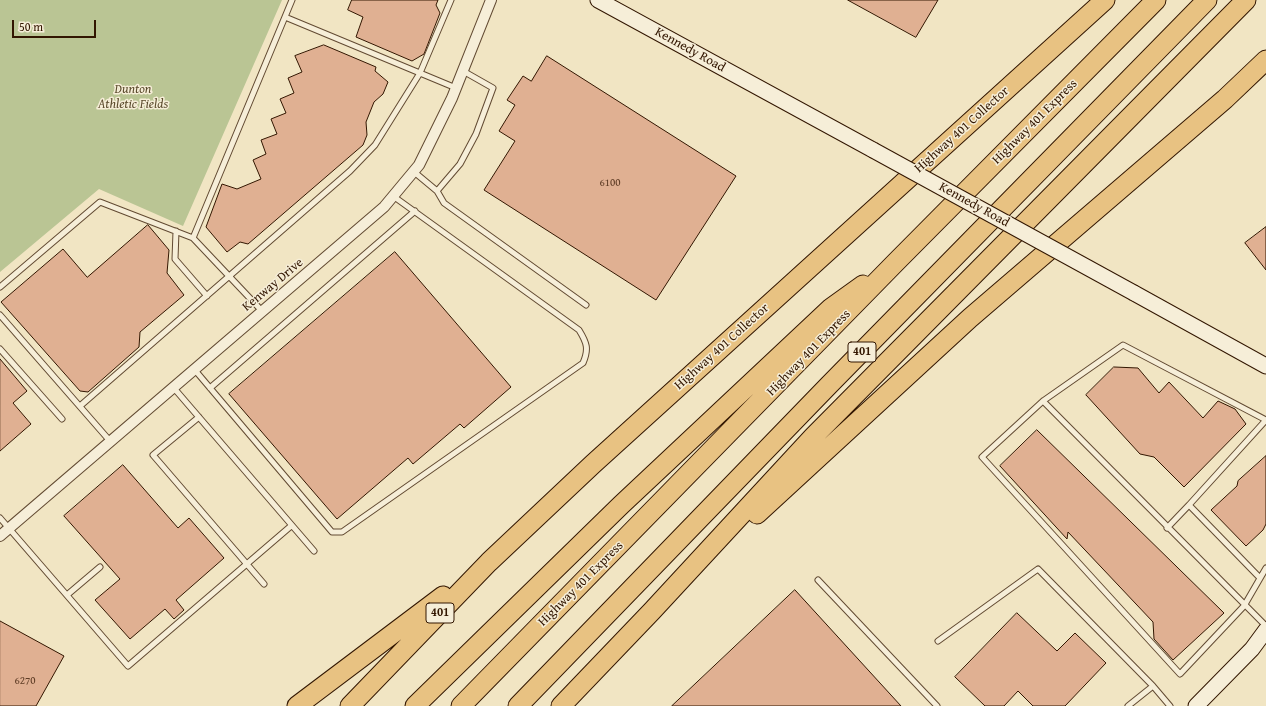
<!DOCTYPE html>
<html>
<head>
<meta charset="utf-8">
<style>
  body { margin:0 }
  #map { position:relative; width:1266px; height:706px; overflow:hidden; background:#f1e5c3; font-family:"Gentium Book Plus",serif }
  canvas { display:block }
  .scale { position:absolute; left:12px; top:20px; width:84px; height:18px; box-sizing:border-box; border:2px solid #321601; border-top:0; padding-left:5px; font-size:12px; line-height:14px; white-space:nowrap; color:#321601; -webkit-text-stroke:3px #f6eed8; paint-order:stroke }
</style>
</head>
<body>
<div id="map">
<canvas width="1266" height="706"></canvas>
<div class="scale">50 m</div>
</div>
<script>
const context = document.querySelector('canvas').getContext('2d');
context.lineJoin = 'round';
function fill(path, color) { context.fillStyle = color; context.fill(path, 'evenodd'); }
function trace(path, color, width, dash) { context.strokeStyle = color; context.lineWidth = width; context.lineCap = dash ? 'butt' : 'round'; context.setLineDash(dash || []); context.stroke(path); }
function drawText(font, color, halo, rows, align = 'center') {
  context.font = font + ' "Gentium Book Plus",serif'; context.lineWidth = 3; context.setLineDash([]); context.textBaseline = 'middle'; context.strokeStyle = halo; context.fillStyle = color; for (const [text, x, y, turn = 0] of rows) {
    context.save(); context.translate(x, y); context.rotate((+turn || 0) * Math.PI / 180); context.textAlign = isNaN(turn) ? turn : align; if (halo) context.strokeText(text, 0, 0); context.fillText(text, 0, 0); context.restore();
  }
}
fill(new Path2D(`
  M0,0h282l-99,226 -84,-37 -99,83z`), '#bac594');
const building = new Path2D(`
  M352,0h86l-2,5 4,8 -16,41 -12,7 -56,-24 7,-20 -15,-7z
  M848,0h90l-22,37z
  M324,45l52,22 -1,4 13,11 -5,12 -9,8 -8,20 1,13 -4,10 -115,99 -8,-2 -13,10 -21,-25 16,-43 15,5 24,-10 -8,-19 13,-6 -5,-14 16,-6 -6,-15 15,-6 -6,-14 14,-6 -6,-15 14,-6 -7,-16z
  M547,56l189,120 -80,124 -172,-110 31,-49 -16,-10 16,-26 -8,-5 16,-24 8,5z
  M148,225l21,25 -2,23 17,22 -44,37 -1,15 -51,45 -8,-1 -79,-89 62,-53 24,28z
  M1266,227v43l-21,-27z
  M395,252l116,135 -47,41 -4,-4 -47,40 -5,-6 -71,61 -108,-125z
  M0,359l27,32 -14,12 18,21 -31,27z
  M1114,367l24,1 21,25 10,-11 34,36 15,-17 17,8 11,15 -62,63 -30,-30 -14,-3 -54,-59z
  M1037,430l187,183 -51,47 -19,-21 -1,-17 -85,-90 -1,7 -67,-73z
  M1266,456v68l-3,6 -17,16 -35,-36 26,-24 1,-5z
  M123,465l55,63 11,-10 35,40 -48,42 8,10 -10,9 -9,-10 -35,30 -35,-39 25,-21 -56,-63z
  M795,590l106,116h-229z
  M1017,613l40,38 18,-18 31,30 -41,43h-32l-15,-15 -14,15h-19l-30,-29z
  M0,621l64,35 -28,50h-36z`);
fill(building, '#e0b092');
trace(building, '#321601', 1);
const service = new Path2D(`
  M285,17l171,71
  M413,171l24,20 23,-27 16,-30 17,-46 -30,-17
  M437,191l7,12 142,102
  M176,231l-1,28 32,37
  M0,287l100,-85 93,36
  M262,311l-69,-73 99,-238
  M0,315l110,126
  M0,349l62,70
  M194,369l138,163h10l241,-169c6,-14 4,-20 -4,-33l-186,-134
  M173,387l141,164
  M210,388l205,-177
  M1043,401l223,225
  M80,406l270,-235 25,-26 45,-72 31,-73
  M199,417l-46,38 111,129
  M1266,420l-143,-75 -80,56 -61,56 198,217 64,-68 22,-38
  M0,518l128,148 163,-140
  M1167,528l22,-23
  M1260,578l-71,-73 77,-85
  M818,580l119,126
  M67,595l33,-28
  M938,641l100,-72 115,117 -25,20
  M1153,686l17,20`);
const minor = new Path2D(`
  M0,536l384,-329 35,-42 33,-67 39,-98`);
const secondary = new Path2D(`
  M598,0l275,150
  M1134,293l132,73
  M1196,706l56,-57 14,-19`);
const motorway = new Path2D(`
  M757,514l213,-196 255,-219 41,-39
  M297,706l146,-110
  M350,706l139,-144 104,-98 512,-464
  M415,706l206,-201 210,-197 32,-23
  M461,706l435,-444 260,-262
  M518,706l311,-321 378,-385
  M561,706l91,-95 161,-174 433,-437`);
trace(service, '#624a32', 7);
trace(minor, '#624a32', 12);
trace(secondary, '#321601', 17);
trace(motorway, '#321601', 21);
trace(service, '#f6eed8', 5);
trace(minor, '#f6eed8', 10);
trace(secondary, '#f6eed8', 15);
trace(motorway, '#e8c282', 19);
const secondaryBridge = new Path2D(`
  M873,150l261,143`);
trace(secondaryBridge, '#321601', 17, []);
trace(secondaryBridge, '#f6eed8', 15);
drawText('11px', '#5e3c25', null, [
  ["6100",610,183],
  ["6270",25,681]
]);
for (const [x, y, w] of [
  [862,352,28],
  [440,613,28]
]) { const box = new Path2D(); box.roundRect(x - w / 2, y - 10, w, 20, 3); context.fillStyle = '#f6eed8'; context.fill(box); trace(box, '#321601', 1); }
drawText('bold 12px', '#321601', null, [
  ["401",862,352],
  ["401",440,613]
]);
drawText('13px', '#321601', '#f6eed8', [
  ["Kennedy Road",690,50,29],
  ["Highway 401 Express",1035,122,-45],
  ["Highway 401 Collector",962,130,-42],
  ["Kennedy Road",974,205,29],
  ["Kenway Drive",273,285,-40],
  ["Highway 401 Collector",722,347,-42],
  ["Highway 401 Express",809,353,-46],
  ["Highway 401 Express",581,584,-45]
]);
drawText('italic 13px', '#5b4b2d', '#f6eed8', [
  ["Dunton",133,90],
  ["Athletic Fields",133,105]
]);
</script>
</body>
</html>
